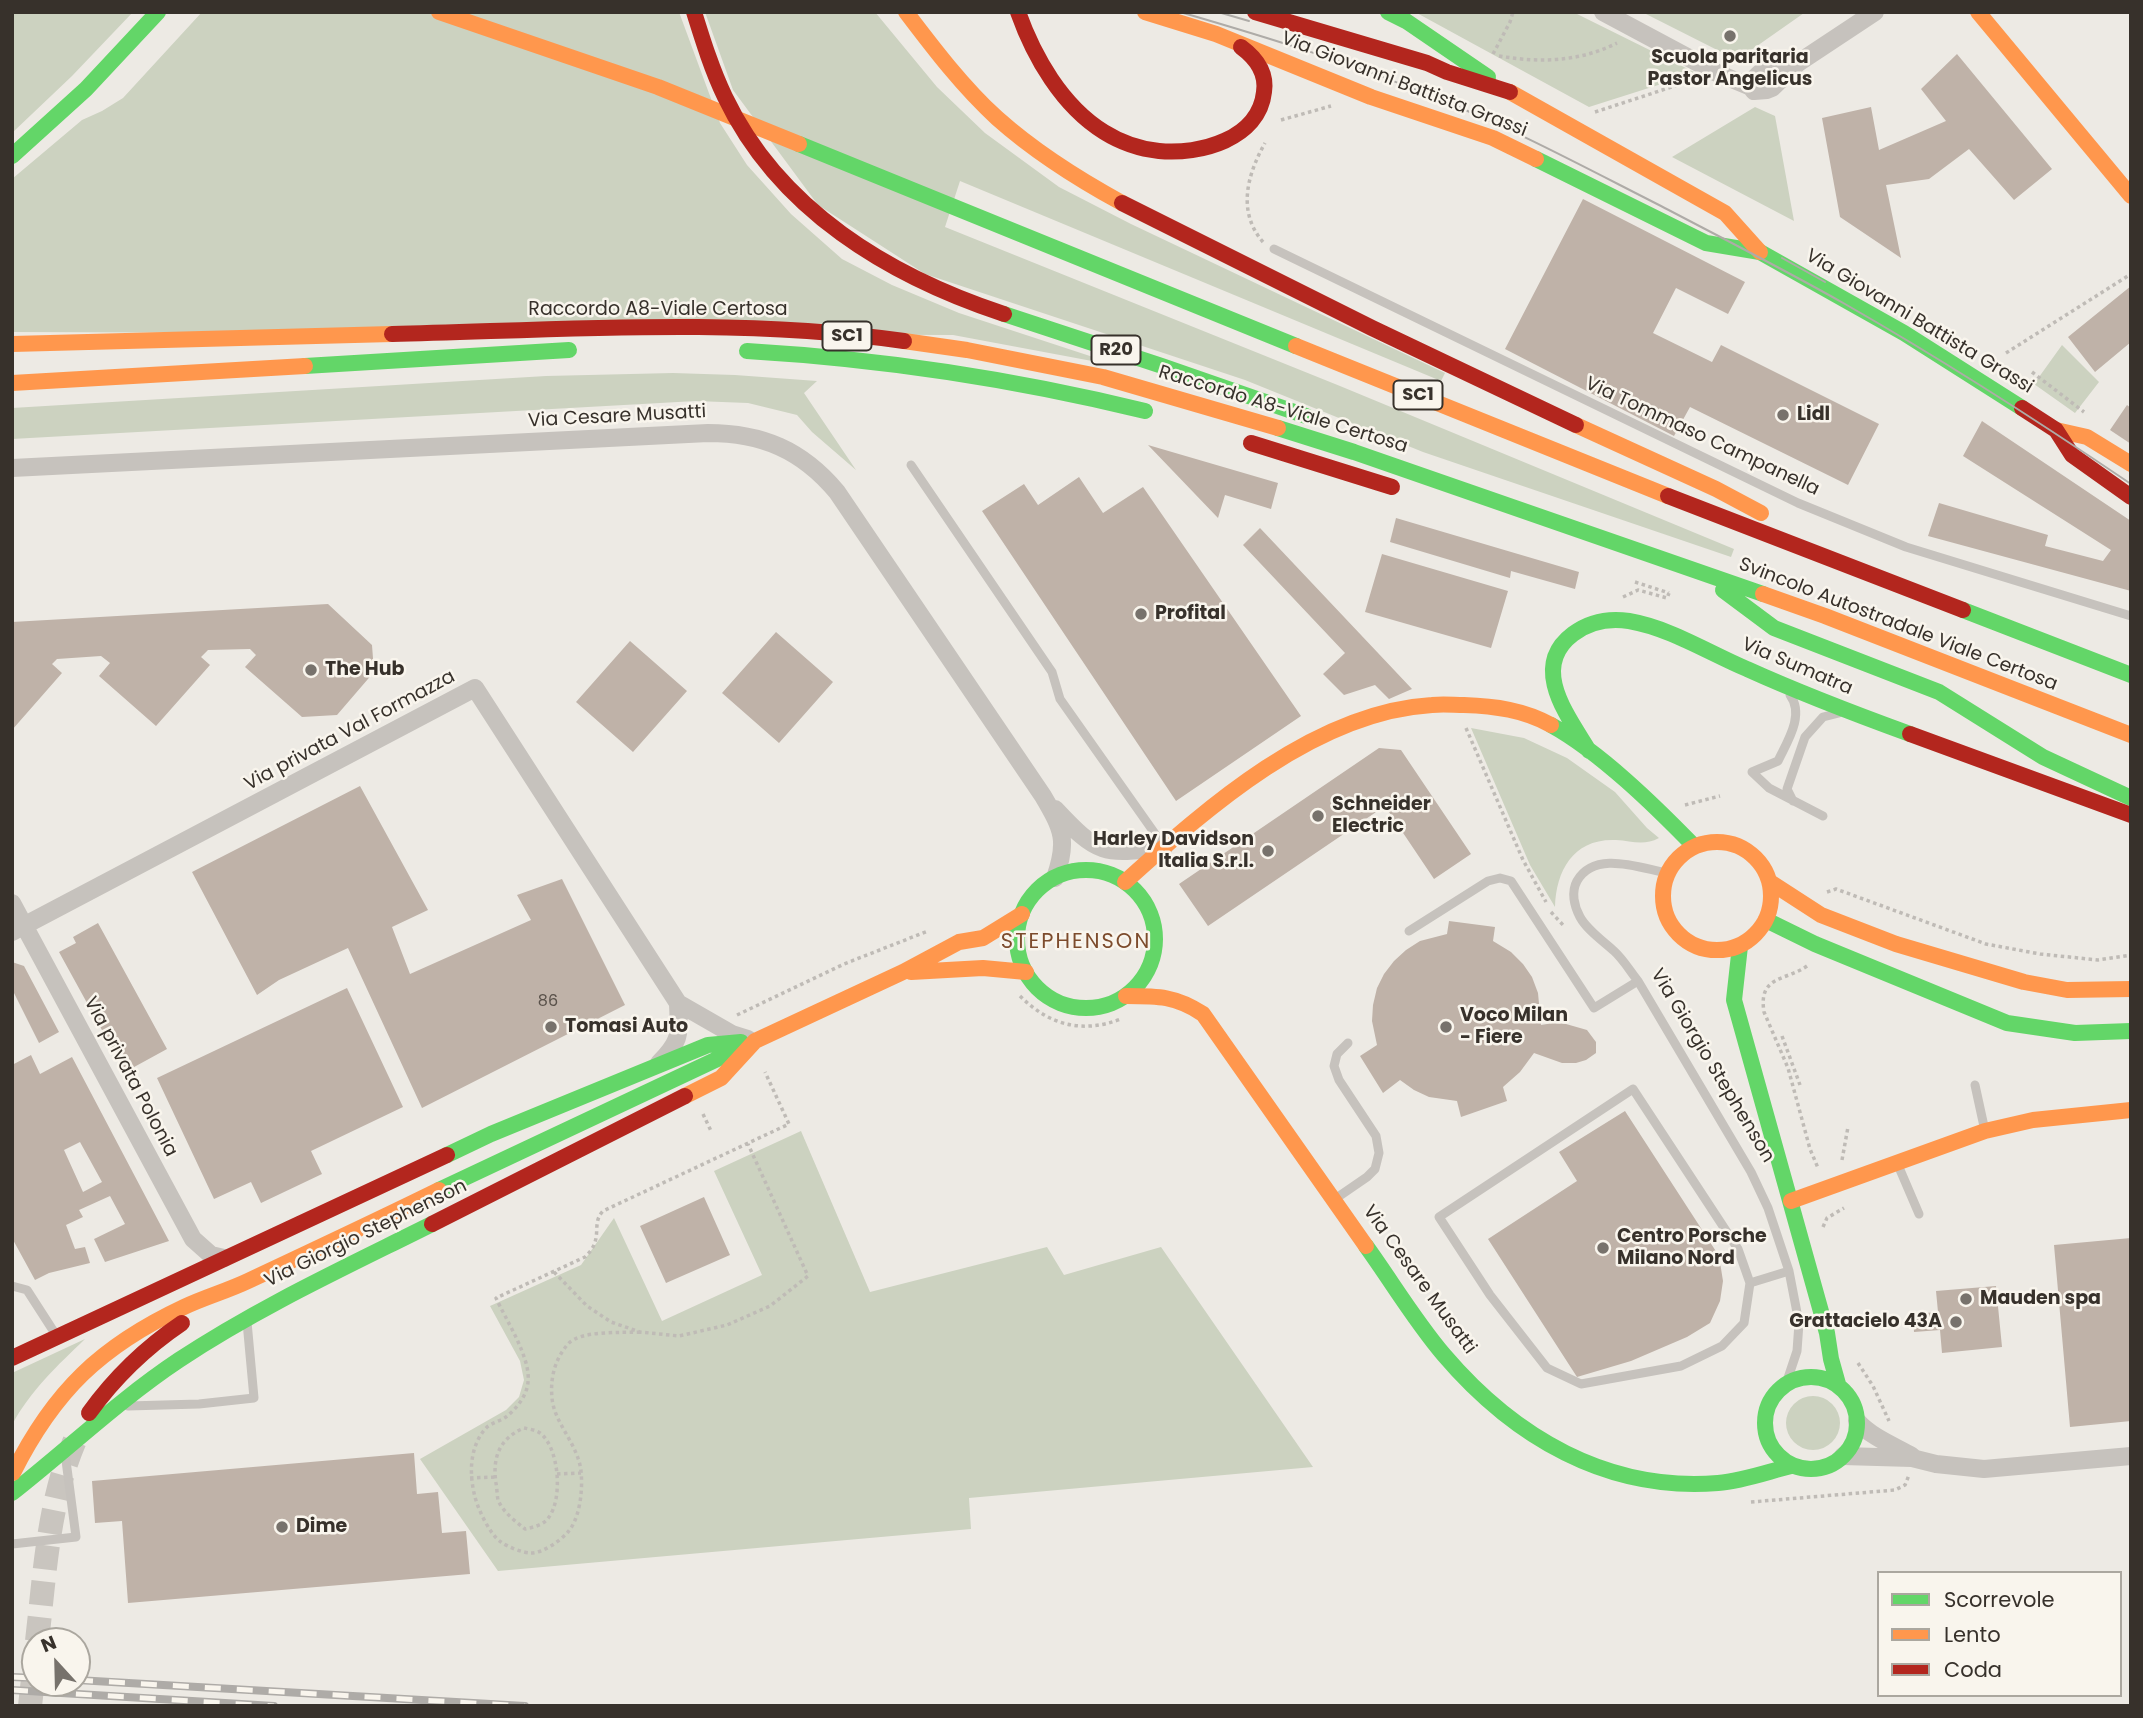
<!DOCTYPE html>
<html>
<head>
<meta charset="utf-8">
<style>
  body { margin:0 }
  #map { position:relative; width:2143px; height:1718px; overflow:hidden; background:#edeae4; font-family:Poppins,sans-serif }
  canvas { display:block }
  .frame { position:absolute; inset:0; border:14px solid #37312b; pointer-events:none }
  .legend { position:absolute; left:1877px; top:1571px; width:245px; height:126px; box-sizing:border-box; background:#f9f5ed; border:2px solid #aba79f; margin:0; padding:9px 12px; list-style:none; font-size:21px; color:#37312b }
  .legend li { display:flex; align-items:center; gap:14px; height:35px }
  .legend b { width:35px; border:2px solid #aba79f }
  .north { position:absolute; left:21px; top:1627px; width:70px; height:70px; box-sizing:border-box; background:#f9f5ed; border:2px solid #aba79f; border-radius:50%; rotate:338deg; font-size:19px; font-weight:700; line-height:28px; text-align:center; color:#37312b }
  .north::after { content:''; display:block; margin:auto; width:24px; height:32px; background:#77726c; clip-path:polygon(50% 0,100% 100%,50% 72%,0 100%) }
</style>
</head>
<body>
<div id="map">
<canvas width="2143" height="1718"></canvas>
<div class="frame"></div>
<ul class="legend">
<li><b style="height:9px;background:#63d668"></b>Scorrevole</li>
<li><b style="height:9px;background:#ff974d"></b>Lento</li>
<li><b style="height:9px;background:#b3261e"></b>Coda</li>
</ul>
<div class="north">N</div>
</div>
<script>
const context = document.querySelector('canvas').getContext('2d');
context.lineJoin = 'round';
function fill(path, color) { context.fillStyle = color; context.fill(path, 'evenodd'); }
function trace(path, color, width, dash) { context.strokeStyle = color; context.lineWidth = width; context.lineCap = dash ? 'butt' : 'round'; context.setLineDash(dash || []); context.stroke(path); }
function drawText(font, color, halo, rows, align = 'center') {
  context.font = font + ' Poppins,sans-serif'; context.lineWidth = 5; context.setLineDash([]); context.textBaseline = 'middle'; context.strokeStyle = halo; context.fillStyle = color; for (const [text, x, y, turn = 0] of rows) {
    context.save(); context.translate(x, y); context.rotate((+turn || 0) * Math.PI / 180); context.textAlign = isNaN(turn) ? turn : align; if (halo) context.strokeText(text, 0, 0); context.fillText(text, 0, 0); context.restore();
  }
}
fill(new Path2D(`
  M12,12h121l-61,64 -60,57z
  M202,12h477l41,111 27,42 44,49 51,45 50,26 67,28 134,44 -1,4 -139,-26 -941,-3v-153l70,-59 20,-9 21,-13z
  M705,12h170l62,75 48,46 74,54 72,37 314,149 -4,8 -481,-200 -15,46 395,159 394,163 -3,8 -308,-105 -178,-72 -320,-106 -107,-69 -85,-115z
  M1415,12h158l123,61 -107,34z
  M1642,12h161l1,1 -67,47z
  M1755,107l20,9 19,105 -122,-64z
  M2062,345l37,37 -24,31 -41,-29z
  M673,373l62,2 82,6 -13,12 52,77 -44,-38 -15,-17 -49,-12 -52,-2 -684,38v-31l534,-32z
  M1471,728l53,10 43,20 48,34 32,36 12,10c-15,8 -27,3 -43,2 -42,-2 -60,30 -61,67l-25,-42z
  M801,1131l69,161 177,-45 17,28 97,-28 152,220 -344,31 2,31 -473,42 -78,-112 86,-49 13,-13 5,-17 -4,-19 -30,-55 91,-41 33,-47 48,103 100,-46 -48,-104z
  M85,1339c-27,26 -55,52 -73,86v-52z
  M1786 1423a27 27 0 1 1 54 0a27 27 0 1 1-54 0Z`), '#ccd2c0');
fill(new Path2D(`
  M1957,54l95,115 -38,31 -45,-51 -40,30 -43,6 15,73 -61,-41 -18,-99 49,-11 8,43 67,-29 -25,-32z
  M1583,199l162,83 -17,32 -52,-26 -23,45 59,29 9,-17 158,79 -31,61 -158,-78 -16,29 -169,-87z
  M2131,286v56l-36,30 -27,-35z
  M2127,405l4,3v36l-21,-14z
  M1982,421l149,100v70l-203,-55 11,-33 109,32 -3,11 58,15 8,-11 -148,-94z
  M1148,445l130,38 -7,26 -46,-14 -7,23z
  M1079,477l24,36 40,-26 158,229 -125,85 -194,-290 42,-27 14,21z
  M1396,518l183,54 -4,17 -64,-18 -1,7 -120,-36z
  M1260,528l152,161 -23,10 -14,-14 -31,10 -21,-21 22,-21 -102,-108z
  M1382,554l126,37 -17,57 -126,-36z
  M328,604l44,41 2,27 -37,43 -35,2 -57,-50 11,-12 -6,-6 -42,1 -7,7 9,8 -54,61 -57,-50 11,-13 -9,-7 -44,3 -5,5 10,9 -50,57v-108z
  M776,632l57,50 -54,61 -57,-50z
  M630,641l57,50 -54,61 -57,-50z
  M1379,748l22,2 70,104 -37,25 -49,-73 -177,120 -29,-42z
  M360,786l68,124 -36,17 18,47 121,-54 -14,-25 45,-16 63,126 -203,103 -74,-160 -69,32 -22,15 -65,-123z
  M1449,921l46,6 -2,14 18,11 12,12 9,13 6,16 3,32 12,-2 13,1 21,6 9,12v11l-10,7 -10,3h-14l-28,-10 -14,19 -17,15 4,14 -46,16 -4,-16 -28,-4 -15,-7 -14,-10 -17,13 -23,-37 17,-11 -5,-24 1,-16 4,-17 7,-14 10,-13 12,-11 14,-9 27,-7z
  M98,923l69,126 -42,23 -66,-120 17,-9 -3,-6z
  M12,962l12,4 35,66 -20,11 -27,-54z
  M347,988l56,119 -92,44 11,23 -61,29 -10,-21 -37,17 -57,-121z
  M31,1055l9,19 32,-17 97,184 -64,21 -11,-23 31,-15 -15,-28 -31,14 4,7 -17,8 9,24 10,-2 5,16 -41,10 -14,7 -23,-42v-173zM80,1142l22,40 -19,10 -19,-42z
  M1625,1111l94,145 4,25 -3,20 -10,22 -23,14 -56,24 -54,16 -89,-138 89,-58 -18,-29z
  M704,1197l26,58 -64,28 -26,-57z
  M2131,1238v183l-61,6 -16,-182z
  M1996,1286l6,61 -60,6 -2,-23 -26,2 -1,-18 25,-2 -2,-21z
  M414,1453l3,41 21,-2 4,41 24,-2 4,43 -342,29 -6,-82 -27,2 -3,-42z`), '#bfb2a8');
trace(new Path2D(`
  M37,1641c8,-68 11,-138 38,-201
  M30,1706l5,-45`), '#c9c5bf', 24, [24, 12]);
trace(new Path2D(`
  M1493,54l17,-32 3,-10
  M1499,56c41,7 80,6 118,-13
  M1595,112l95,-31
  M1281,120l50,-14
  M1263,242c-26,-30 -16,-67 2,-99
  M2006,353l125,-79
  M2032,372l52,40
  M1635,582l34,11
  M1623,597l15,-7 29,8 2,-5
  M1466,728l57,132 23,42
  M1685,805l35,-9
  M1827,892l9,-3 150,55 54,10 58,6 33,-5
  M1551,912l12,13
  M1807,966c-21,15 -49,9 -43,46l24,56 22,81 8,19
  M1020,996c29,29 62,38 101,23
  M737,1015l107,-51 84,-33
  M1782,1036l18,49
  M703,1114l8,17
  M1842,1160l6,-33
  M1823,1227l4,-9 17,-10
  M554,1272l33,34 24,16 29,10 39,4 48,-11 43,-19 38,-30 -60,-132
  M640,1332c-18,1 -60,-2 -72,12 -13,15 -18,34 -16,54 2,25 26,46 29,73 2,19 -1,47 -13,61 -8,9 -25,21 -37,21 -8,0 -23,-6 -30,-11 -11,-7 -23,-33 -26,-45 -6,-23 -6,-51 12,-70 5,-4 13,-6 19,-10 10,-8 21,-21 22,-35 3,-24 -22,-62 -32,-84l89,-41c20,-19 5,-32 18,-46l186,-87 -24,-52
  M1858,1363l15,23 16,35
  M524,1428c5,1 12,2 16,5 19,14 23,65 9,84 -5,8 -15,10 -24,12 -10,-8 -22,-17 -27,-29 -1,-5 -1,-12 -2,-17 -4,-26 4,-45 28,-55z
  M557,1474l24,-1
  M470,1478l25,-1
  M1751,1502l144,-12 10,-5 4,-10`), '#bfbbb6', 3.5, [3.5, 3.5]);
trace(new Path2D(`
  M1274,249l524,254 108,44 225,69
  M911,465l141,207 8,27 103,146
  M1790,695c15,20 -3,47 -12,66l-26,11 17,16 54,28
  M1793,801l-6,-12 18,-52 18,-20 16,-4
  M1667,873c-28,-5 -72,-23 -90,8 -6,11 -3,25 3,36 7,13 23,24 34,34 9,8 16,20 24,30l113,191 17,36 21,63 10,52 -2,28 -11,33
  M1409,931l79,-50 12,-3 11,3 83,127 44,-27
  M1975,1085l10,46
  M1898,1165l21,49
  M1335,1199l32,-22 8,-8 4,-16 -3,-17 -37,-56 -5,-14 3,-12 11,-11
  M1750,1283l-12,-34 -105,-160 -194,128 51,78 57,73 34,16 100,-18 41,-20 22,-23 6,-40 39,-12
  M12,1286l15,4 29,45
  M128,1406l71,-2 55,-6 -7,-76
  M12,1544l64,-7 -11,-84`), '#c6c2bd', 9);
trace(new Path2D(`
  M1603,12l114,61 34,14 3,4 13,-1 5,-2 26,-25 77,-51
  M1751,87c5,-21 29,-21 47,-24
  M12,468l696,-35c54,0 94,17 129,59l206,304c20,34 25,45 12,82
  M1055,809c43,46 48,46 109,38
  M12,903l181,336 18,16 13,3
  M12,932l463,-244 203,315 54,31 16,5
  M659,1063c23,-23 20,-29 19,-60
  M1857,1421c14,16 37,25 55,35
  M1843,1456l69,2 24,6 48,5 147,-13`), '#c6c2bd', 18);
trace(new Path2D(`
  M1388,12l18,9 82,56
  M799,144l497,202
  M12,156l74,-67 72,-77
  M1536,159l170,84 54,9 144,81 118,75
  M1004,314l158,52 144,50
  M747,351c135,8 267,28 398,60
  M305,366l264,-16
  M1278,428l76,24 409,142
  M1723,590l51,38 165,64 104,65 88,41
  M1963,610l168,65
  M1551,725c49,27 104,81 143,121
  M1589,751c-21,-35 -60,-84 -16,-117 16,-12 36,-16 56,-13 41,7 80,32 118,48 53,24 108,45 163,65
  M1017 939a69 69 0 1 1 138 0a69 69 0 1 1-138 0Z
  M1766,920l49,24 192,79 68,10 56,-2
  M1740,946l-6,54 93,333 4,26 7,25
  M447,1155l44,-21 217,-89 33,-3
  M439,1190l306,-144
  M1366,1246c26,36 49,75 78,109 70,82 163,137 274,128 25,-2 49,-11 73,-17
  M1765 1423a46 46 0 1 1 92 0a46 46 0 1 1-92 0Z
  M12,1493c56,-44 107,-93 167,-133 80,-53 167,-93 253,-136`), '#63d668', 16);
trace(new Path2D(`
  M439,12l219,75 141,57
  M906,12c28,37 57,75 91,106 38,34 81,61 125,85
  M1145,12l71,22 155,63 122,41 43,21
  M1978,12l153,184
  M1510,92l215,121 35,39
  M904,341l63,9 136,27 175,51
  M12,344l380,-10
  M1296,346l372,150
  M12,383l293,-17
  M1576,425l140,64 45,24
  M2056,430l31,7 44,27
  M1763,594l62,22 306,119
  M1663 896a54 54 0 1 1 108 0a54 54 0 1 1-108 0Z
  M1125,882c83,-75 190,-170 307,-177 11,-1 22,0 32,0 31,1 60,5 87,20
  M1770,882l51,33 75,29 128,38 43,8 64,-1
  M911,972l72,-4 43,4
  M1126,996c32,0 50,0 77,18l163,232
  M685,1096l36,-18 34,-37 148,-69 56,-30 24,-4 39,-24
  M1791,1201l194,-70 48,-11 98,-10
  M13,1473c41,-82 88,-127 171,-166 21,-10 43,-16 64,-26 64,-30 128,-60 191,-91`), '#ff974d', 16);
trace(new Path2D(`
  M694,12c9,29 18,58 31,85 54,113 164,179 279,217
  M1018,12c16,45 44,94 86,120 16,10 36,17 55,19 41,4 100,-12 105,-59 3,-20 -8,-34 -23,-45
  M1255,12l172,51 20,9 63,20
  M1122,203l250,125 204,97
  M392,334c169,-4 344,-17 512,7
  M2022,408l34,22 16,25 59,42
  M1251,443l141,44
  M1668,496l295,114
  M1910,734l221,81
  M432,1224l253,-128
  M12,1358l435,-203
  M89,1413c26,-36 56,-65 93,-90`), '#b3261e', 16);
trace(new Path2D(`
  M1180,12c86,25 171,51 254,85 78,31 152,71 227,109 61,32 124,64 184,98 98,56 193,117 286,180
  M1218,12l31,9
  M1782,258l43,24`), '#aeaba7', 2);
const rail = new Path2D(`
  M12,1677l23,1
  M77,1680l448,26
  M12,1690l262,16`);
trace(rail, '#aeaba7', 8);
trace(rail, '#f9f5ed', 5, [16]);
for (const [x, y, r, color] of [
  [1730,36,7,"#77726c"],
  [1783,415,7,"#77726c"],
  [1141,614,7,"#77726c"],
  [311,670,7,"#77726c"],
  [1318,816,7,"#77726c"],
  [1268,851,7,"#77726c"],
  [551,1027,7,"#77726c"],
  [1446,1027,7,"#77726c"],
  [1603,1248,7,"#77726c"],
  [1966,1299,7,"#77726c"],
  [1956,1322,7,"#77726c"],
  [282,1527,7,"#77726c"]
]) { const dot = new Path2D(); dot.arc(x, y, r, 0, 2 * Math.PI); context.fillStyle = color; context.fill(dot); trace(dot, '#f9f5ed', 2.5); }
drawText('16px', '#59514a', null, [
  ["86",548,1002]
]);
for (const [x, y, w] of [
  [847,336,49],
  [1116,350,49],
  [1418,395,49]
]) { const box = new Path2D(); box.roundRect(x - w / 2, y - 14.5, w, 29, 5); context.fillStyle = '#f9f5ed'; context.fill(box); trace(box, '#37312b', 2); }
drawText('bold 18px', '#37312b', null, [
  ["SC1",847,336],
  ["R20",1116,350],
  ["SC1",1418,395]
]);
drawText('bold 19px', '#37312b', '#f9f5ed', [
  ["Scuola paritaria",1730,58,"center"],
  ["Pastor Angelicus",1730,80,"center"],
  ["Lidl",1797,415],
  ["Profital",1155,614],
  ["The Hub",325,670],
  ["Schneider",1332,805],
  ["Electric",1332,827],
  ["Harley Davidson",1254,840,"right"],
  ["Italia S.r.l.",1254,862,"right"],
  ["Voco Milan",1460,1016],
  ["- Fiere",1460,1038],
  ["Tomasi Auto",565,1027],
  ["Centro Porsche",1617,1237],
  ["Milano Nord",1617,1259],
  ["Mauden spa",1980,1299],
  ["Grattacielo 43A",1942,1322,"right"],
  ["Dime",296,1527]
], 'left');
drawText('19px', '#37312b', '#f9f5ed', [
  ["Via Giovanni Battista Grassi",1404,85,21],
  ["Raccordo A8-Viale Certosa",658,310],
  ["Via Giovanni Battista Grassi",1919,322,31],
  ["Raccordo A8-Viale Certosa",1283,410,17],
  ["Via Cesare Musatti",617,417,-3],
  ["Via Tommaso Campanella",1702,437,25],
  ["Svincolo Autostradale Viale Certosa",1898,625,21],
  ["Via Sumatra",1797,667,23],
  ["Via privata Val Formazza",350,731,-28],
  ["Via Giorgio Stephenson",1712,1066,59],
  ["Via privata Polonia",130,1077,62],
  ["Via Giorgio Stephenson",366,1234,-26],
  ["Via Cesare Musatti",1419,1280,54]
]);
context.letterSpacing = '2px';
drawText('21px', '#7d4c2d', '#f9f5ed', [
  ["STEPHENSON",1076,943]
]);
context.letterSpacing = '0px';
</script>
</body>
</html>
